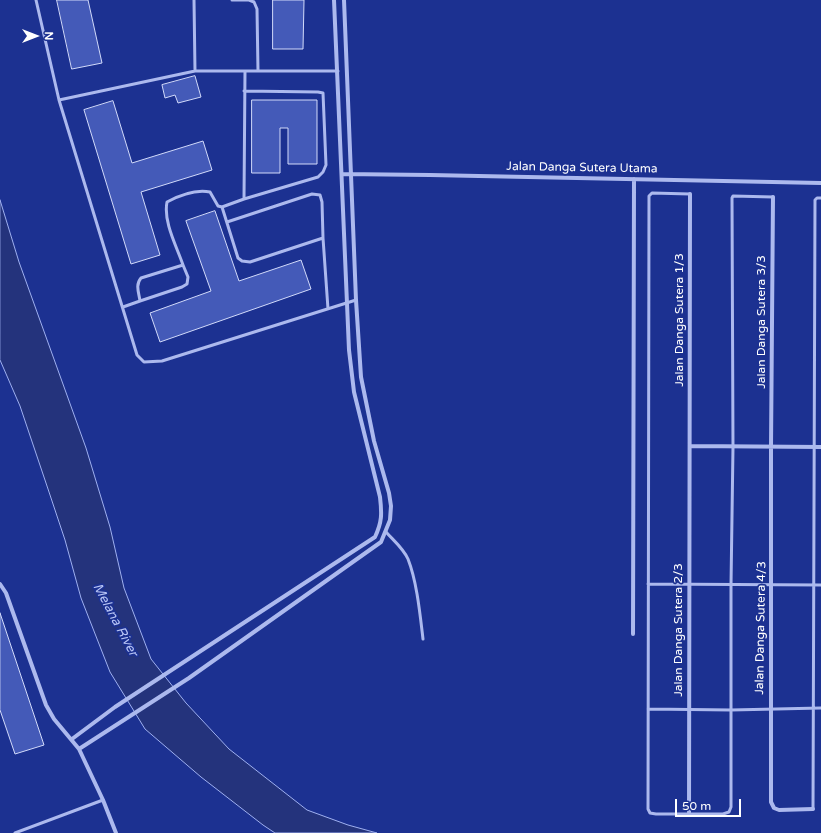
<!DOCTYPE html>
<html>
<head>
<meta charset="utf-8">
<style>
  body { margin:0 }
  #map { position:relative; width:821px; height:833px; overflow:hidden; background:#1c3191; font-family:"Varela Round",sans-serif }
  canvas { display:block }
  .north { position:absolute; left:16px; top:16px; width:40px; height:40px; -webkit-text-stroke:3px #1c3191; paint-order:stroke; rotate:90deg; font-size:11px; font-weight:700; line-height:16px; text-align:center; color:#fff }
  .north::after { content:''; display:block; margin:auto; width:14px; height:18px; background:#fff; clip-path:polygon(50% 0,100% 100%,50% 72%,0 100%) }
  .scale { position:absolute; left:675px; top:799px; width:66px; height:18px; box-sizing:border-box; border:2px solid #fff; border-top:0; padding-left:5px; font-size:12px; line-height:14px; white-space:nowrap; color:#fff; -webkit-text-stroke:3px #1c3191; paint-order:stroke }
</style>
</head>
<body>
<div id="map">
<canvas width="821" height="833"></canvas>
<div class="north">N</div>
<div class="scale">50 m</div>
</div>
<script>
const context = document.querySelector('canvas').getContext('2d');
context.lineJoin = 'round';
function fill(path, color) { context.fillStyle = color; context.fill(path, 'evenodd'); }
function trace(path, color, width, dash) { context.strokeStyle = color; context.lineWidth = width; context.lineCap = dash ? 'butt' : 'round'; context.setLineDash(dash || []); context.stroke(path); }
function drawText(font, color, halo, rows, align = 'center') {
  context.font = font + ' "Varela Round",sans-serif'; context.lineWidth = 3.5; context.setLineDash([]); context.textBaseline = 'middle'; context.strokeStyle = halo; context.fillStyle = color; for (const [text, x, y, turn = 0] of rows) {
    context.save(); context.translate(x, y); context.rotate((+turn || 0) * Math.PI / 180); context.textAlign = isNaN(turn) ? turn : align; if (halo) context.strokeText(text, 0, 0); context.fillText(text, 0, 0); context.restore();
  }
}
const water = new Path2D(`
  M0,200l19,62 67,186 24,79 14,61 27,71 35,44 43,46 78,61 41,15 29,8h-102l-12,-8 -62,-48 -56,-48 -35,-57 -29,-74 -16,-58 -17,-51 -28,-83 -20,-46z`);
fill(water, '#24337c');
trace(water, '#9fb0f0', 1);
const building = new Path2D(`
  M57,0h31l14,63 -30,6z
  M273,0h31l-1,49h-30z
  M195,76l6,21 -23,6 -3,-8 -10,3 -3,-13z
  M252,100h65v64h-29v-36h-8v45h-28z
  M113,101l19,62 71,-22 9,29 -71,22 19,63 -29,9 -47,-154z
  M215,211l24,70 62,-21 10,29 -151,53 -10,-29 61,-22 -25,-70z
  M0,613l44,132 -29,9 -15,-44z`);
fill(building, '#445ab8');
trace(building, '#d2dafa', 1);
trace(new Path2D(`
  M36,0l23,100
  M194,0l1,71
  M232,0h17l5,2 3,7 1,62
  M338,71h-143l-136,29 78,255 7,7 18,-1 194,-61
  M690,194l-38,-1 -3,3 -1,613 2,4 6,1h67l6,-2 2,-5v-222l2,-138 -1,-249 1,-2 40,1
  M244,199l74,-22 5,-5 3,-7 -3,-72 -5,-1 -74,-1
  M222,207l16,51 4,3 8,1 73,-24 5,71
  M227,222l85,-28 8,1 2,7 1,36
  M140,301l42,-14 5,-3 1,-7 -5,-12
  M123,307l17,-6c-1,-8 -5,-16 1,-23l42,-13c-6,-18 -20,-43 -16,-63 13,-7 28,-13 43,-10l8,14 4,1 22,-8 1,-128
  M386,532c7,8 17,16 22,27 9,23 12,55 15,80
  M648,584l173,1
  M648,709l83,1 90,-2
  M813,809l2,-609 2,-2h4
  M15,833l88,-33`), '#acb9ee', 3);
trace(new Path2D(`
  M342,174l88,1 391,8
  M773,197l-2,250v355l3,6 5,2 34,-1
  M690,446l131,1
  M0,584l6,9 40,112 8,14 25,30 24,51 13,33
  M633,634l1,-455
  M72,739l43,-32 260,-170c7,-15 7,-23 5,-40l-26,-105 -5,-42 -15,-350
  M79,749l110,-71 192,-136 9,-22 1,-14 -2,-13 -15,-52 -13,-64 -5,-77 -12,-300
  M689,814l1,-620`), '#acb9ee', 4);
drawText('12px', '#fff', '#1c3191', [
  ["Jalan Danga Sutera Utama",582,168,1],
  ["Jalan Danga Sutera 1/3",680,320,-90],
  ["Jalan Danga Sutera 3/3",762,322,-90],
  ["Jalan Danga Sutera 4/3",761,628,-89],
  ["Jalan Danga Sutera 2/3",679,630,-90]
]);
drawText('italic 13px', '#b8c4f5', '#1c3191', [
  ["Melana River",115,620,62]
]);
</script>
</body>
</html>
